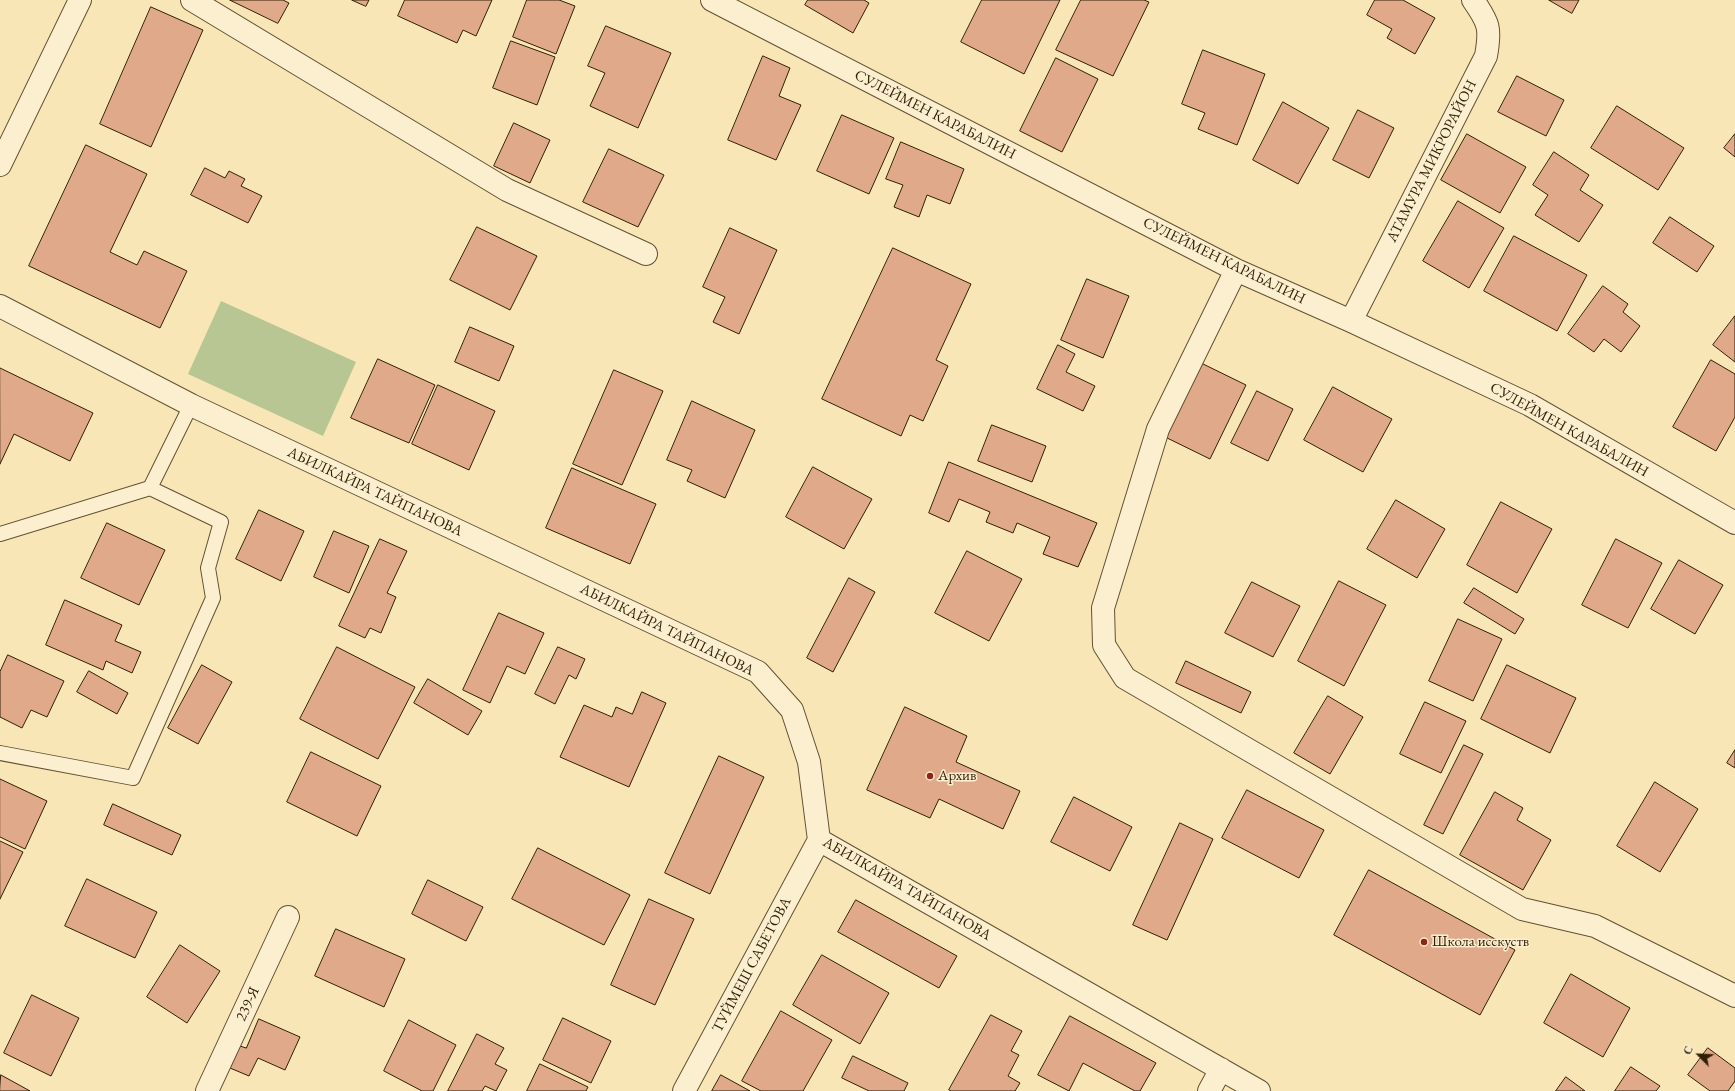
<!DOCTYPE html>
<html>
<head>
<meta charset="utf-8">
<style>
  body { margin:0 }
  #map { position:relative; width:1735px; height:1091px; overflow:hidden; background:#f9e6b7; font-family:"EB Garamond",serif }
  canvas { display:block }
  .north { position:absolute; left:1679px; top:1035px; width:40px; height:40px; -webkit-text-stroke:3px #fbefd0; paint-order:stroke; rotate:294deg; font-size:11px; font-weight:700; line-height:16px; text-align:center; color:#311f05 }
  .north::after { content:''; display:block; margin:auto; width:14px; height:18px; background:#311f05; clip-path:polygon(50% 0,100% 100%,50% 72%,0 100%) }
</style>
</head>
<body>
<div id="map">
<canvas width="1735" height="1091"></canvas>
<div class="north">С</div>
</div>
<script>
const context = document.querySelector('canvas').getContext('2d');
context.lineJoin = 'round';
function fill(path, color) { context.fillStyle = color; context.fill(path, 'evenodd'); }
function trace(path, color, width, dash) { context.strokeStyle = color; context.lineWidth = width; context.lineCap = dash ? 'butt' : 'round'; context.setLineDash(dash || []); context.stroke(path); }
function drawText(font, color, halo, rows, align = 'center') {
  context.font = font + ' "EB Garamond",serif'; context.lineWidth = 3; context.setLineDash([]); context.textBaseline = 'middle'; context.strokeStyle = halo; context.fillStyle = color; for (const [text, x, y, turn = 0] of rows) {
    context.save(); context.translate(x, y); context.rotate((+turn || 0) * Math.PI / 180); context.textAlign = isNaN(turn) ? turn : align; if (halo) context.strokeText(text, 0, 0); context.fillText(text, 0, 0); context.restore();
  }
}
fill(new Path2D(`
  M221,301l135,61 -33,74 -135,-62z`), '#b7c693');
const building = new Path2D(`
  M230,0h53l6,3 -11,20z
  M352,0h17l-3,6z
  M405,0h87l-16,36 -13,-6 -6,13 -59,-27z
  M527,0h32l16,6 -19,48 -43,-17z
  M808,0h56l5,3 -16,30 -48,-28z
  M982,0h78l-36,74 -63,-32z
  M1081,0h63l5,2 -36,74 -57,-26z
  M1375,0h28l32,18 -20,36 -28,-16 5,-9 -25,-14z
  M1549,0h30l-7,13z
  M151,7l52,23 -52,117 -51,-23z
  M606,26l65,27 -33,75 -48,-22 15,-33 -17,-7z
  M511,41l44,16 -18,48 -44,-17z
  M1203,50l62,24 -28,71 -39,-16 7,-16 -23,-9z
  M763,56l27,12 -11,28 22,9 -25,55 -48,-20z
  M1056,58l42,21 -36,73 -42,-21z
  M1517,76l47,24 -18,36 -48,-24z
  M1283,102l46,26 -31,56 -45,-24z
  M1617,106l67,42 -26,42 -67,-42z
  M1358,110l36,18 -25,50 -36,-18z
  M842,115l52,23 -25,56 -52,-23z
  M514,123l36,17 -20,43 -36,-17z
  M1467,134l59,33 -26,46 -59,-33z
  M1735,134v23l-11,-9z
  M901,142l63,27 -14,35 -23,-9 -8,22 -25,-10 9,-22 -17,-6z
  M86,145l61,29 -37,78 27,13 7,-14 43,20 -27,57 -131,-62z
  M609,149l55,26 -26,52 -55,-25z
  M1554,152l35,23 -9,15 23,15 -24,37 -44,-27 13,-20 -15,-10z
  M205,168l20,10 4,-7 16,8 -4,7 21,10 -14,27 -57,-28z
  M1458,201l46,27 -35,60 -46,-27z
  M1670,217l44,29 -17,26 -44,-29z
  M477,227l60,29 -27,54 -60,-30z
  M730,228l47,22 -38,84 -26,-12 12,-25 -22,-10z
  M1514,236l73,39 -30,56 -73,-40z
  M893,248l78,36 -35,76 12,6 -25,55 -13,-6 -9,21 -79,-37z
  M1087,279l42,17 -26,62 -42,-18z
  M1603,286l25,18 -5,8 17,14 -19,26 -17,-13 -10,13 -26,-18z
  M1735,316v46l-22,-17z
  M470,327l44,19 -15,35 -44,-19z
  M1058,345l17,9 -9,18 29,14 -12,25 -46,-22z
  M378,359l57,26 -26,58 -58,-25z
  M1711,360l24,14v43l-19,34 -43,-24z
  M1199,362l47,23 -36,74 -47,-23z
  M0,368l93,45 -23,48 -56,-27 -14,30z
  M614,370l49,21 -41,94 -49,-21z
  M438,385l57,26 -26,59 -57,-26z
  M1333,387l59,32 -29,53 -59,-32z
  M1257,391l36,18 -25,52 -37,-18z
  M692,401l63,29 -30,68 -38,-17 5,-11 -25,-10z
  M992,425l54,21 -14,36 -54,-21z
  M949,462l148,61 -19,44 -35,-13 7,-17 -33,-14 -4,10 -27,-11 4,-10 -31,-13 -10,23 -20,-9z
  M813,467l59,32 -28,50 -58,-32z
  M572,468l84,36 -26,60 -84,-36z
  M1396,500l49,29 -28,49 -50,-29z
  M1501,502l51,27 -35,64 -50,-28z
  M259,510l45,21 -23,50 -45,-22z
  M107,523l58,27 -26,55 -58,-27z
  M334,531l35,15 -20,47 -35,-16z
  M380,539l27,12 -20,42 9,4 -15,36 -11,-5 -5,10 -26,-12z
  M1616,539l46,24 -34,65 -46,-23z
  M967,551l55,28 -33,62 -54,-28z
  M1679,560l44,25 -28,49 -44,-25z
  M849,578l26,14 -42,80 -26,-14z
  M1339,581l47,24 -42,81 -46,-25z
  M1252,582l48,24 -27,51 -48,-24z
  M1474,588l50,31 -9,15 -51,-31z
  M65,600l57,25 -7,16 26,11 -9,21 -26,-12 -3,9 -57,-25z
  M499,613l45,20 -19,41 -18,-8 -17,37 -27,-13z
  M1458,619l44,20 -29,62 -44,-20z
  M337,647l78,40 -37,72 -78,-40z
  M558,647l27,12 -9,20 -7,-4 -14,29 -20,-10z
  M8,655l56,26 -17,36 -16,-7 -9,18 -22,-11v-45z
  M1186,661l65,31 -10,21 -65,-30z
  M202,665l30,17 -34,62 -30,-16z
  M1507,665l69,33 -26,55 -69,-34z
  M89,671l39,22 -11,21 -40,-22z
  M428,679l54,32 -14,24 -54,-32z
  M642,692l24,11 -37,84 -69,-30 24,-52 28,12 4,-10 16,7z
  M1328,696l35,21 -33,57 -36,-21z
  M1425,702l41,19 -25,52 -41,-19z
  M905,707l62,29 -11,26 64,29 -17,38 -64,-30 -9,19 -63,-28z
  M1464,745l19,9 -40,80 -19,-9z
  M1735,750v18l-8,-5z
  M311,752l70,34 -24,50 -70,-34z
  M719,756l45,21 -54,117 -45,-21z
  M0,779l47,22 -22,48 -25,-12z
  M1655,782l43,27 -38,63 -43,-26z
  M1247,790l77,40 -25,48 -77,-40z
  M1495,792l28,16 -6,12 34,20 -28,50 -63,-35z
  M1074,797l58,30 -22,44 -59,-29z
  M113,804l68,31 -9,20 -68,-30z
  M1180,823l33,16 -46,101 -34,-15z
  M0,841l23,11 -23,47z
  M538,848l92,47 -26,50 -92,-46z
  M1369,870l146,80 -35,65 -146,-80z
  M87,879l70,33 -22,46 -70,-32z
  M428,880l55,27 -17,34 -54,-27z
  M649,899l45,20 -39,86 -44,-20z
  M856,900l101,56 -18,32 -101,-56z
  M336,929l69,30 -21,48 -69,-31z
  M180,945l40,26 -33,52 -40,-26z
  M822,955l67,38 -29,51 -67,-39z
  M1571,974l59,34 -27,49 -59,-34z
  M32,995l47,23 -28,58 -47,-23z
  M781,1011l51,29 -29,51h-42l-19,-10z
  M991,1015l31,16 -11,20 8,4 -11,21 12,7 -5,8h-64l-2,-1z
  M1070,1016l86,47 -16,28h-5l-52,-28 -14,28 -31,-16z
  M563,1018l48,23 -20,42 -48,-23z
  M259,1019l41,18 -15,33 -27,-12 -9,18 -19,-8 10,-22 6,2z
  M409,1020l47,25 -23,46h-11l-38,-20z
  M477,1034l27,14 -9,16 12,6 -11,21 -11,-5 -3,5h-34z
  M1708,1048l27,20v13l-7,10h-18l-22,-16z
  M853,1056l55,27 -4,8h-35l-27,-13z
  M540,1064l48,23 -2,4h-59z
  M1631,1067l29,19 -4,5h-41z
  M1,1075l29,16h-30z
  M721,1075l29,16h-38z
  M1566,1077l19,14h-29z`);
fill(building, '#e0a989');
trace(building, '#311f05', 1);
const service = new Path2D(`
  M0,534l150,-46 41,-83
  M0,753l133,25 80,-180 -5,-30 13,-46 -71,-34`);
const minor = new Path2D(`
  M192,0l315,190 139,64
  M712,0l524,270 115,51 179,84 205,118
  M0,165l80,-165
  M1236,270l-78,159 -55,179 1,37 21,33 397,231 73,17 140,70
  M0,306l191,99 567,267 34,38 17,52 10,78 440,251
  M1351,321l135,-265c5,-28 3,-33 -13,-56
  M207,1091l81,-174
  M684,1091l135,-251
  M1209,1091l12,-22`);
trace(service, '#635132', 16);
trace(minor, '#635132', 24);
trace(service, '#fbefd0', 14);
trace(minor, '#fbefd0', 22);
for (const [x, y, r, color] of [
  [930,776,4,"#8f2418"],
  [1424,942,4,"#8f2418"]
]) { const dot = new Path2D(); dot.arc(x, y, r, 0, 2 * Math.PI); context.fillStyle = color; context.fill(dot); trace(dot, '#fbefd0', 1.5); }
drawText('15px', '#311f05', '#fbefd0', [
  ["СУЛЕЙМЕН КАРАБАЛИН",935,115,27],
  ["АТАМУРА МИКРОРАЙОН",1432,161,-63],
  ["СУЛЕЙМЕН КАРАБАЛИН",1224,261,26],
  ["СУЛЕЙМЕН КАРАБАЛИН",1569,430,29],
  ["АБИЛКАЙРА ТАЙПАНОВА",375,492,25],
  ["АБИЛКАЙРА ТАЙПАНОВА",667,630,26],
  ["АБИЛКАЙРА ТАЙПАНОВА",907,889,30],
  ["ТУЙМЕШ САБЕТОВА",752,965,-62],
  ["239-Я",248,1004,-65]
]);
drawText('15px', '#311f05', '#fbefd0', [
  ["Архив",938,776],
  ["Школа исскуств",1432,942]
], 'left');
</script>
</body>
</html>
